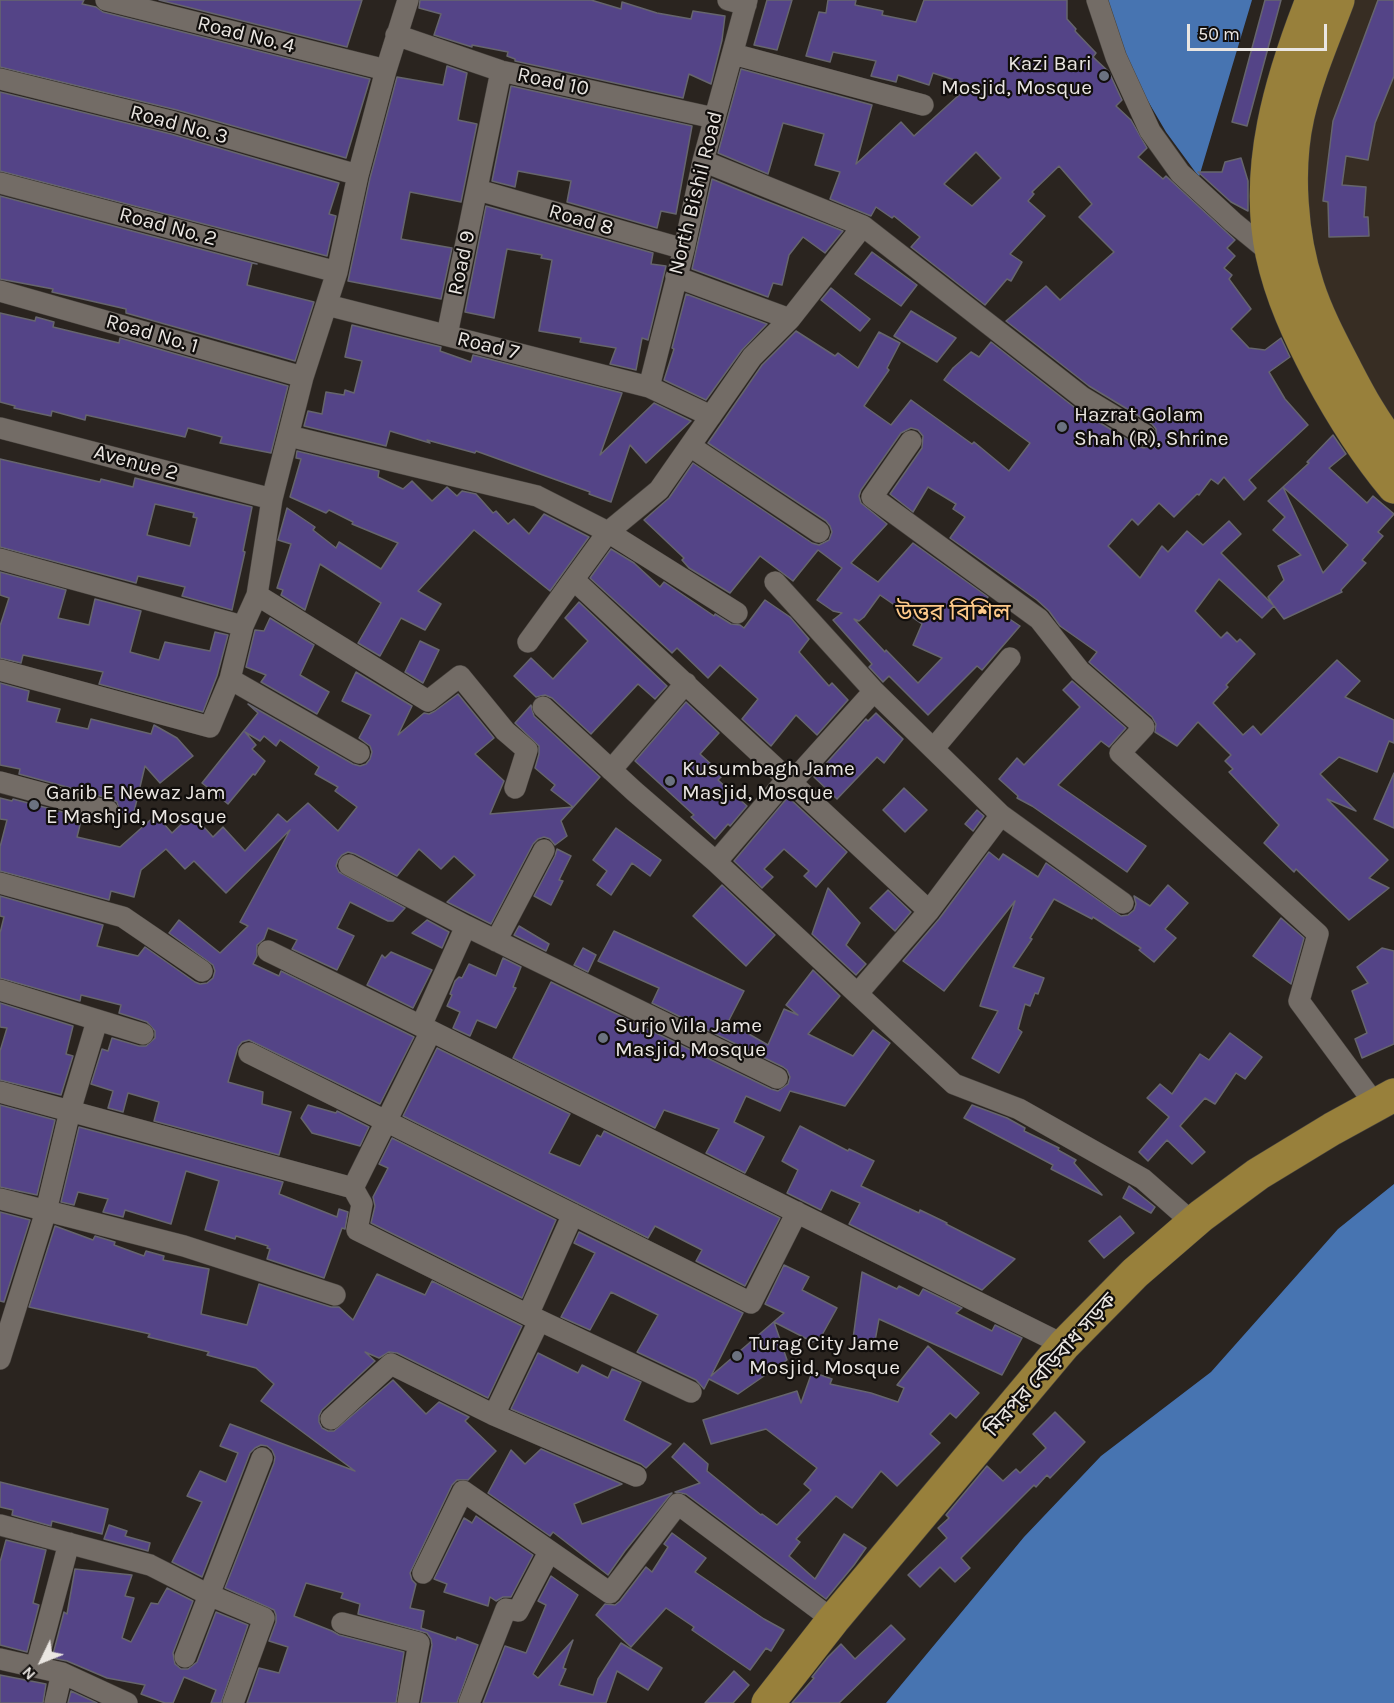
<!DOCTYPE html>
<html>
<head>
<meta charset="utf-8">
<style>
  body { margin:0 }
  #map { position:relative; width:1394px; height:1703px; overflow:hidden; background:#2a241f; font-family:Karla,sans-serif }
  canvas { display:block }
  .north { position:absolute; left:12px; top:1631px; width:60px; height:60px; -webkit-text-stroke:4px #110e0c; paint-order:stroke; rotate:227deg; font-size:16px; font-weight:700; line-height:24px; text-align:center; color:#eae6e2 }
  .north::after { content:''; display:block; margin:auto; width:21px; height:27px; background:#eae6e2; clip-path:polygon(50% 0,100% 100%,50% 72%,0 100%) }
  .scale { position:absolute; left:1187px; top:24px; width:140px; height:27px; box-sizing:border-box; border:3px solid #eae6e2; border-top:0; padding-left:8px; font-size:18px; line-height:21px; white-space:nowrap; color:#eae6e2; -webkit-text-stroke:4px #110e0c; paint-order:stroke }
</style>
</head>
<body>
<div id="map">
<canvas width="1394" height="1703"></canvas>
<div class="north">N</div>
<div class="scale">50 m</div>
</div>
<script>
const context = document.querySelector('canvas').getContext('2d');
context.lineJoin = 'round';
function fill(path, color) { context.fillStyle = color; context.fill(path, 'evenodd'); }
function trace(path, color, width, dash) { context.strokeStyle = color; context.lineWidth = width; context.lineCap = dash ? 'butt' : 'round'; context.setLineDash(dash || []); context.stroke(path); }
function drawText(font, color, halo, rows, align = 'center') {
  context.font = font + ' Karla,"Noto Sans Bengali",sans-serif'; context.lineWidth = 4.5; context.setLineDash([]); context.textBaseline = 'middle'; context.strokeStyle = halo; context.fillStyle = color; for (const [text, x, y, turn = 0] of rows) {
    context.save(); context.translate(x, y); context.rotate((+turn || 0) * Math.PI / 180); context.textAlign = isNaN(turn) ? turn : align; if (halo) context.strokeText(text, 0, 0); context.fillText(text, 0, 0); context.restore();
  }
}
fill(new Path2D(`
  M1352,0h42v421l-42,-54 -31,-83 -16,-97 8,-81z`), '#372d23');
fill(new Path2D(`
  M1104,0h148l-53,177 -33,-45 -31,-53z
  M1394,1184v519h-508l138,-166 77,-81 110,-84 127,-143z`), '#4774b1');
const building = new Path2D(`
  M0,0h84l-2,4 14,3 7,5 267,67 -24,79 -169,-48 -177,-43z
  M159,0h203l-15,47z
  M420,0h171l30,9 1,-7 35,11 34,6 2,-8 32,5 -3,24 -11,44 -22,-10 -6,24 -168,-37v-2l-8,-3 1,-4 -36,-7v2l-38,-12 7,-21 -22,-6z
  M767,0h25l-15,50 -23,-5z
  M828,0h28l-1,5 28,6 -1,4 34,7 8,-22h143v19l9,10 -1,2 21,22 -3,4 16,15 13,28 -6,6 15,14 16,28 -9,9 25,22 3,-3 69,64 -8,8 8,8 -11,12 8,7 -3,4 22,30 -20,20 18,19 16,2 16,-12 9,19 -21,15 16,27 23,26 -59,55 7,8 -12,12 -20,-23 -6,7 -7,-5 -12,16 -2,-1 -23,23 -15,-14 -21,22 -6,-6 -24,27 32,32 22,-32 6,6 19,-21 16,14 26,-24 12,13 -20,19 52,52 -5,-8 16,-17 -6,-14 23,-11 -28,-25 12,-13 -17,-16 15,-14 40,86 25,-28 -65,-58 26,-24 -2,-1 26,-27 13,19 -17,14 38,35 6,-7 21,18 -16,18 5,4 -21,24 4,3 -25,27 1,2 -58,27 -10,-13 -12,12 -43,-39 -24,32 26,27 6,-6 10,10 3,-3 15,15 -29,31 2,2 -15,16 30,32 10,-9 8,9 76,-75 23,21 -15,16 49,23v23l-5,-2 -12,31 -38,-15 -19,17 36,37 -29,-12 61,61 -19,18 20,10 -40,32 -53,-51 -2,3 -30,-29 15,-18 -50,-53 4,-3 -8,-8 6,-6 -33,-33 -21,24 -22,-14 1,-8 -4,-7 -63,-55 8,-10 -37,-26 -11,-15 -12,-11 -87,-62 15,-21 -12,-8 3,-5 -28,-17 -15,25 -23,-18 32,-46 1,-12 -5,-6 -7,-2 -10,5 -40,57 -2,6 2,7 26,21 -36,39 27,19 35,-39 75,54 -4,5 36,24 -38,44 -5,-4 -49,49 -39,-39 -6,6 -14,-15 3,-3 -39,-44 9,-7 -9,-2 -16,-11 25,-32 -24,-18 -25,31 -33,-25 -30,37 -41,-25 -7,-8 2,-2 -40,-38 25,-22 24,-35 119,80 7,2 10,-5 3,-8 -2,-6 -4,-5 -118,-78 54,-78 34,-34 39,25 3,-3 20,15 21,-36 21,11 -13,25 2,2 -25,36 27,19 20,-25 61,44 2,-2 35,29 21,-28 -86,-63 9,-12 18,-16 8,5 12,-15 83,65 64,39 6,2 7,-2 5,-5v-12l-4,-5 -63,-38 -83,-65 40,-35 14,14 54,-48 -35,-35 13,-13 -33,-38 -27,26 2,2 -6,7 17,15 -35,38 12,8 -11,19 -4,-2 -22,26 -74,-58 9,-10 -26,-21 -2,2 -16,-11 -5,9 -41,-17 10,-27 -25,-7 9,-31 -41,-11 -15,51 -50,-21 23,-84 131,36 -16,59 45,-42 13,14 56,-51 -37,-12 -4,12 -31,-10 -2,7 -25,-6 5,-15 -43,-9 -3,10 -24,-6 13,-44 7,1zM976,152l25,26 -29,28 -28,-22zM880,595l42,29 -9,21 29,13 -24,25 -32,-33 -1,2 -31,-33 5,2 5,-4z
  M1265,0h16l-34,126 -15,-4z
  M1378,0h16v76l-19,47 -7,37 -22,-4 -4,29 24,2 -2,30h4l1,19 -40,1 -1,-35 -5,-1 10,-80z
  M447,66l20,7 -9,47 19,4 -16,78 -51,-10 -9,47 51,9 -11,51 -93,-18 22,-103 27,-101 46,8z
  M511,86l181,40 -16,88 -15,-3 -4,17 -90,-26 4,-21 -53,-10 -3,16 -23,-6z
  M0,92l171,42 168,49 -10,31 7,2 -9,40 -327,-85z
  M1241,158l7,23v30l-17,-9 -33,-30h24l3,-10z
  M712,179l49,20 82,32 -18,22 -22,-16 -14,18 -7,30 -9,-2 -5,14 -76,-28z
  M0,196l257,68 -5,-1 -5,22 67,17 -19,59 -169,-48v-4l-74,-17 1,-3 -53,-10z
  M486,206l167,47 -2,11 15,2 -18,74 -6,-2 -6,32 -26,-6 6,-16 -36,-6 1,-4 -42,-7 13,-71 -11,-2 1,-3 -35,-6 -13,69 -29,-6z
  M872,252l45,33 -16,21 -46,-32z
  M831,288l39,31 -10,12 -39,-31z
  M686,294l81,30 -25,26 -36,50 -42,-20 10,-31 -2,-1z
  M911,311l45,27 -19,24 -43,-26z
  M0,313l35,8 1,-4 18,5 -1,5 66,16 1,-5 168,48 -17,67 -51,-10 2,-6 -34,-9 -3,9 -99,-22 -1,5 -33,-9 -1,5 -37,-8 1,-2 -15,-4z
  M352,325l89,22 -1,4 31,11 2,-7 149,38 -22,62 54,-52 37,18 -45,42 -16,-18 -19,57 -22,-8 1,-2 -114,-41 -1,2 -48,-13 3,3 -40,-12 -4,15 -82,-20 4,-15 14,3 4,-22 18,3 1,-5 9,3 8,-32 -17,-4z
  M297,451l82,20 -1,6 25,12 9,-8 20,20 15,-14 10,9 5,-5 14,3 17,19 3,-2 12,13 6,-5 15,15 15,-20 45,23 -39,54 -76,-61 -56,61 23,13 -16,26 -24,-12 -21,38 -22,-13 23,-40 -61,-39 -15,46 -24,-15 2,-5 -6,-2 14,-44 -13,-4 9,-32 28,19 -2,3 23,18 3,-6 42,27 17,-26 -46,-19 1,-2 -24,-12 -3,3 -36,-16 11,-38 -5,-1z
  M0,459l100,23 1,-3 32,8 2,-9 117,29 -9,44 2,1 -13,58 -50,-14 3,-9 -47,-11 -2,7 -136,-36zM155,504l39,9 -1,4 4,1 -7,28 -43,-11z
  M611,549l23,14 26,24 4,-5 50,34 1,-2 16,10 9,1 4,3 21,-28 25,17 19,22 -10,13 30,34 3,-3 16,17 -31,35 -21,-20 -25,31 -29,-27 16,-20 -38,-34 -12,13 -31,-30 -5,5 -82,-75z
  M0,572l66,18 -8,28 31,7 6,-26 46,12 -11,41 29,8 6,-18 45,9 5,-19 13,3 -11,41 -14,36 -104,-28 4,-12 -80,-17 -2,8 -21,-5v-32l9,-28 -9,-3z
  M579,602l88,84 -12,13 -17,-15 -47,50 -39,-36 -7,-3 -9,2 -22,-21 17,-18 22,21 35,-38 -23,-23z
  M270,618l44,27 -14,30 29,17 -12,22 -56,-32 5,-7 -20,-8 9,-37 9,1z
  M420,641l19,9 -16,33 -18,-11z
  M356,672l56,34 -14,29 26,-22 5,1 6,-3 23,-17 36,44 -19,16 29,27 -14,33 83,-7 -22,-17 4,-5 -20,-17 4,-14v-8l-24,-23 16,-18 3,11 66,61 -39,44 6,15 -12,9 -5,-6 -6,-2 -6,2 -5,5 -42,80 -44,-22 28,-27 -21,-19 -13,13 -22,-20 -22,27 -42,-22 -7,-2 -6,3 -4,5 -2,6 3,6 66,36 -12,13h-5l-38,-19 -13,26 17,8 -17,34 -45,-21 5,-9 -29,-12 -4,11 -7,6v11l-4,8 26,12 2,-5 133,66 -34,67 -131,-64 -7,2 -4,5 -10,35 35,10 -1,12 29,8 -12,43 -125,-34 5,-19 -31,-9 -5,19 -15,-4 5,-17 -22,-7 11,-35 6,2 4,-13 27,8h7l9,-8v-7l-8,-9 -28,-9 2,-8 -40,-10 -1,6 -80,-23v-45l4,-16 -4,-1v-20l103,29 -6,21 41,10 7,-9 50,35 5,2 7,-1 6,-5 2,-7 -2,-6 -44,-32 10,-13 41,33 28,-27 -8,-4 50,-92 -64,63 -32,-32 -9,8 -19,-20 -25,21 -7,27 -23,-6 -2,9 -109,-29v-24l7,-27 -7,-1v-21l12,3 1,-2 69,18 -5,20 43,10 36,-32 16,18 20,-19 21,23 10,-10 22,24 33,-37 9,8 21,-19 30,28 19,-24 -22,-16 3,-4 -23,-13 4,-7 -39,-27 -4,6 -12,-10 -4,5 -15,-9 11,13 -4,4 13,12 -10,14 -2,-1 -25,30 -26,-21 56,-70 -10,-9 105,60 7,2 6,-2 4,-5 2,-7 -2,-6 -11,-8 12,-23 -29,-14z
  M1072,681l54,47 -17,19 -8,-6 -43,44 88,61 -19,26 -95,-66 -15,-8 1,-2 -19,-17 18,-21 7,7 56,-58 -17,-17z
  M0,683l29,8 -2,10 33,8 -4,13 32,7 3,-10 60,15 3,-9 23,13 16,18 -33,27 -15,-17 -12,50 -13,-3 -3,-11 -6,-3 -92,-25 1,-5 -20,-4z
  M686,702l33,31 -19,21 23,21 -5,5 29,26 -17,20 -2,-2 -13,15 -24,-22 3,-2 -59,-54z
  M876,713l27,26 -19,24 -7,-6 -40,42 -23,-22 52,-58 2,2z
  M1394,773v55l-20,-9z
  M904,788l23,22 -22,22 -22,-22z
  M788,797l59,55 -31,35 -12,-11 5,-5 -25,-22 -20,20 9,8 -11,11 -28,-27z
  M977,810l7,6 -11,15 -8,-7z
  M616,828l45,32 -11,16 -18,-13 -21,32 -14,-10 10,-14 -14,-11z
  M557,849l14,7 -12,24 4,1 -12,24 -17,-9 21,-40z
  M989,852l10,8 4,-6 35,23 8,-14 75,53 7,-1 6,-5 2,-6 -2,-8 16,10 18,-21 20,18 -23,26 11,9 -22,24 -15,-12 2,-2 -48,-31 -1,2 -38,-20 -24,39 2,1 -19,28 31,11 -6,16 -3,-1 -5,13 -5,-2 -7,25 4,3 -23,41 -27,-15 26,-47 -18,-5 35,-105 -71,90 -41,-30 36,-42z
  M722,885l53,50 -29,31 -53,-50z
  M828,888l32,35 -14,22 20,19 -10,11 -44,-41z
  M888,890l23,22 -16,19 -25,-23z
  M1281,918l23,20 -13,46 -38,-28z
  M427,920l22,12 -7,16 -30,-15z
  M519,926l30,18 -3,7 -32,-16z
  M614,931l130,60 -16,31 40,23 16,-36 14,6 -12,-10 27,-35 27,26 -32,38 45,22 20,-26 17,13 -45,63 -55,-15 -10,20 -34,-15 -12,26 30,15 -19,36 -39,-20 13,-24 -55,-19 -9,18 -142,-70 38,-76 220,107 7,2 10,-7 2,-7 -3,-7 -4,-3 -131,-64 7,-15 -61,-27z
  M583,948l13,7 -8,17 -14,-7z
  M1382,948l12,3v93l-32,14 -7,-19 12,-6 -15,-42 16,-8 -11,-16z
  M391,952l41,18 -19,38 -46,-23 15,-30 3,3z
  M503,958l18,9 -8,20 3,1 -20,40 -19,-8 -7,16 -17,-8 7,-16 -13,-6 5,-11 -2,-1 5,-13 4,-4 3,1 7,-14 27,12z
  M0,1003l73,23 -7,28 7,2 -12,39 -61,-15v-29l7,-23 -7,-1z
  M1230,1033l32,24 -17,22 -9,-6 -21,31 -10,-6 -25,28 25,26 -13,12 -25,-24 -19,21 -9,-9 30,-35 -22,-19 13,-14 12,10 28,-40 9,6z
  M437,1048l133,66 -21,39 31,13 17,-31 4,2 3,-6 176,87 -35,68 -49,-25 6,-11 -47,-24 -7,12 -245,-122z
  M0,1105l55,15 -18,75 -37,-8z
  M308,1105l28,8 1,-2 32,16 -9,19 -48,-13 -11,-15z
  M972,1105l35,13 18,10 -1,3 35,17 -1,2 18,10 -2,3 28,32 -51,-26 2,-4 -89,-47z
  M800,1126l48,25 1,-2 25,12 -13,25 58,27 1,-3 27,13 -1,1 69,35 -33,31 -133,-66 11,-21 -29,-13 -10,20 -34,-17 11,-23 -16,-9z
  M79,1127l204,55 -4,12 58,23 2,-8 9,3 -3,17 -3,-1 -18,50 -57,-19 3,-10 -3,-1 1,-2 -32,-10 -1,3 -30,-9 14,-49 -33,-10 -15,53 -46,-14 -2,7 -20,-5 5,-13 -30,-7 -4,13 -13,-3z
  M392,1138l164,82 -34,78 -151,-75 4,-17 -2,-9 15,-29 -9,-4z
  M1129,1186l26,21 -4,6 -28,-15z
  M0,1212l30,8 -26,82 -4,-1z
  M1120,1216l14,17 -30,25 -15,-17z
  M55,1226l38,14 2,-4 20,6 -1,3 30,11 2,-5 18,5 -1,4 46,9 -8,45 46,11 12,-41 72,23h8l14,13 24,-46 48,21 7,-14 90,45 -34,72 -91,-45 -8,-1 -10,6 -14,-6 10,9 -53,49 -3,6v6l3,6 6,3h6l59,-51 33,34 13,-12 30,15 -4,4 31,30 -28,29h-11l-5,5 -42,88 2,7 4,4 -6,24 14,3 -3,17 35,12 1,-3 21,8 -21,58h-36l11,-58 -1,-6 -4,-6 -69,-19 2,-10 -19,-6 2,-5 -37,-10 -12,33 38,15 7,4 65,17 -8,51h-149l12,-35 20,5 9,-26 -19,-6 7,-19v-7l-2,-5 -49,-22 49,-125 1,-6 -3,-7 -5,-4 -6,-1 -6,3 -5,5 -48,124 -30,-15 30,-60 -15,-6 13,-25 26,11 12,-29 -18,-7 10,-22 125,47 -94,-70 13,-17 -18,-16 -49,-13 2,-3 -61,-15 2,-3 -121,-27z
  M579,1232l164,81 -32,63 73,-63 -19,-9 19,-39 25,12 -7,13 35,18 -15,27 -9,7 -39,-20 13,38 -49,34 -29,-15 -5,10 -8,-9 -59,-28 21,-37 -47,-23 -21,38 -29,-13 34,-64 -21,-10z
  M862,1272l35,17 2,-3 20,10 4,-7 39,19 -6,5 36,18 3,-6 27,13 -20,37 -123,-56 -4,22 -22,-2z
  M928,1346l51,47 -23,25 -6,-5 -20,21 10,9 -43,43 -16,-15 -29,37 -16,-12 -40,43 4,3 -11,14 26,23 29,-45 22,14 -12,17 -28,34 -140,-105 -11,-2 25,-9 -28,-26 12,-14 24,21 -1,7 54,44 1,-1 15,11 34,-35 -7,-6 13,-16 -51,-39 -55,15 -8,-24 94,-29 4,12 11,-31 20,7 -2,5 41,9 27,9 6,-14 -7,-3z
  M538,1353l40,20 4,-8 26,13 4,-9 29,13 -17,38 47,24 -25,24 -5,-4 -130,-55z
  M1055,1412l30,30 -35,36 -3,-3 -11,12 -2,-2 -73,73 9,10 -15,14 -15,-15 -20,20 -12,-12 39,-37 -9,-10 11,-10 -3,-3 41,-49 16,15 13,-12 4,4 26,-25 -13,-14z
  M541,1449l81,35 -48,20 8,20 90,-31 -47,58 -17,24 -55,-43 -3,4 -62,-43 23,-43 14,14z
  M0,1482l108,27 -6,25 -50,-13 -1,5 -39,-11 1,-5 -13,-3z
  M476,1516l57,39 -22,42h-8l-7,4 -6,-4 -2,9 -44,-14 3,-8 -13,-5 30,-61 8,5z
  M109,1525l18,6 -2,5 25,7 -2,8 -44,-12z
  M672,1533l34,25 -11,14 69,47 20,11 -13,21 -5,-3 -16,22 -58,-40 2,-3 -28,-19 -35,39 -35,-32 9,-11 10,1 5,-4 26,-34 6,5 16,-25 -4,-3z
  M6,1540l40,10 -13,53 6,2 -12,47 -27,-7v-83z
  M75,1569l57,6 -7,21 9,2 -12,40 9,4 20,-39 7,1 9,-16 26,13 -20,52 2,11 6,5h7l9,-7 19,-50 32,13 -27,78h-10l5,-13 -32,-13 -11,26h-8l-24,-9 4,-9 -38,-7 -40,-17 -15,-3 12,-46 3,2z
  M551,1576l27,19 -45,79 5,4 35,-38 -10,28 3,1 -7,16 34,10 5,-16 23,-36 41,25 -14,22 -31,-19 -11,32h-123l22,-57 21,7 20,-48 -8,-4z
  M891,1625l14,14 -66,64h-47l22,-25 -2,-1 16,-20 13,-13 14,15z
  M734,1671l15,14 -16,18h-28z
  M0,1675l46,9 -3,19h-43z
  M71,1691l26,12h-29z`);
fill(building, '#544487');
trace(building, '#66656d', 1.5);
const minor = new Path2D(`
  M106,0l280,70
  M728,0l18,5
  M1097,0l19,57 34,74 30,42 53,49 39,32
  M396,35l105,36 213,47
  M733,54l190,51
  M0,79l174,43 184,53
  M703,161l160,65 219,171 63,38
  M0,183l337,89
  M478,190l206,59
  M676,277l114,42
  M0,291l303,86
  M327,305l322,82 62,29
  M447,335l54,-264
  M649,387l35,-138 19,-88 44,-161
  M0,428l272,71
  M289,436l248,60 71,36 129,81
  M911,441l-39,56 167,122 41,52 64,56 -24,26 198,181 -19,67 76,103
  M690,446l129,86
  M0,559l243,67
  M574,580l355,331
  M775,582l99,109 -82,91
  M257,595l171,106 32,-25 45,55 22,19 -12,38
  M528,642l80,-110 51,-42 93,-133 38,-38 73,-93
  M0,670l210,57 20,-48 13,-53 14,-31 15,-96 31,-122 34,-105 21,-97 28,-105 22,-70
  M230,679l129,74
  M874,691l127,124 122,88
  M543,707l91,84 82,71 238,222 65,25 124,70 50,44
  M934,748l76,-90
  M611,770l75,-87
  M0,782l108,29
  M716,862l72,-84
  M349,865l117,61 311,152
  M0,883l123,34 79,54
  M496,941l48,-91
  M268,951l153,75
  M0,990l143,44
  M858,993l71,-82 72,-96
  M431,1031l633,314
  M249,1053l502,250 46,-91
  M0,1092l353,96 9,16 -5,26 171,85 163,77
  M353,1188l78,-157 -10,-5 45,-100
  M0,1199l184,47 151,49
  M528,1315l45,-101
  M0,1359l46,-148 24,-100 27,-90
  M494,1415l45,-94
  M331,1419l60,-55 103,51 142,61
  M0,1525l150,40 59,30 55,23 -31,85
  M423,1573l40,-82 147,102 68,-89 155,116
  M342,1623l77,20 -11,60
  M185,1657l77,-199
  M0,1659l62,14 65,30
  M36,1667l33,-124
  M55,1703l7,-30
  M469,1703l37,-94 12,2 31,-59`);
const trunk = new Path2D(`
  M1312,0c-31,79 -58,168 -40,254 9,42 27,81 47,119 22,41 45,78 75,114
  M1338,0c-14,38 -31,76 -40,116 -12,53 -7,120 10,171 9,28 24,56 38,83 14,27 28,53 48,77
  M768,1703l65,-83 231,-275 71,-72 66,-57 57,-42 74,-45 62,-34`);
trace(minor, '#47423d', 22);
trace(trunk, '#47423d', 34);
trace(minor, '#736c66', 21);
trace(trunk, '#98803b', 33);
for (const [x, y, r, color] of [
  [1104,76,6,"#6b7280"],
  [1062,427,6,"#6b7280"],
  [670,781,6,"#6b7280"],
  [34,805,6,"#6b7280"],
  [603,1038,6,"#6b7280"],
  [737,1356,6,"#6b7280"]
]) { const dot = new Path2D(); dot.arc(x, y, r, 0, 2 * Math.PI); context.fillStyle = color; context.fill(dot); trace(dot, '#110e0c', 2); }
drawText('21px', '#eae6e2', '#110e0c', [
  ["Road No. 4",246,35,14],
  ["Road 10",553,82,12],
  ["Road No. 3",179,125,15],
  ["North Bishil Road",696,193,-76],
  ["Road 8",581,220,16],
  ["Road No. 2",168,227,15],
  ["Road 9",462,263,-78],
  ["Road No. 1",152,334,16],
  ["Road 7",488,346,14],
  ["Avenue 2",136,463,15],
  ["মিরপুর বেড়িবাধ সড়ক",1051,1365,-48]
]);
drawText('21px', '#eae6e2', '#110e0c', [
  ["Kazi Bari",1092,64,"right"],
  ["Mosjid, Mosque",1092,88,"right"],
  ["Hazrat Golam",1074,415],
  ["Shah (R), Shrine",1074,439],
  ["Kusumbagh Jame",682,769],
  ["Masjid, Mosque",682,793],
  ["Garib E Newaz Jam",46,793],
  ["E Mashjid, Mosque",46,817],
  ["Surjo Vila Jame",615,1026],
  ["Masjid, Mosque",615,1050],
  ["Turag City Jame",749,1344],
  ["Mosjid, Mosque",749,1368]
], 'left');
drawText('24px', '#fec98a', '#110e0c', [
  ["উত্তর বিশিল",953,613]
]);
</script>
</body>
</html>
